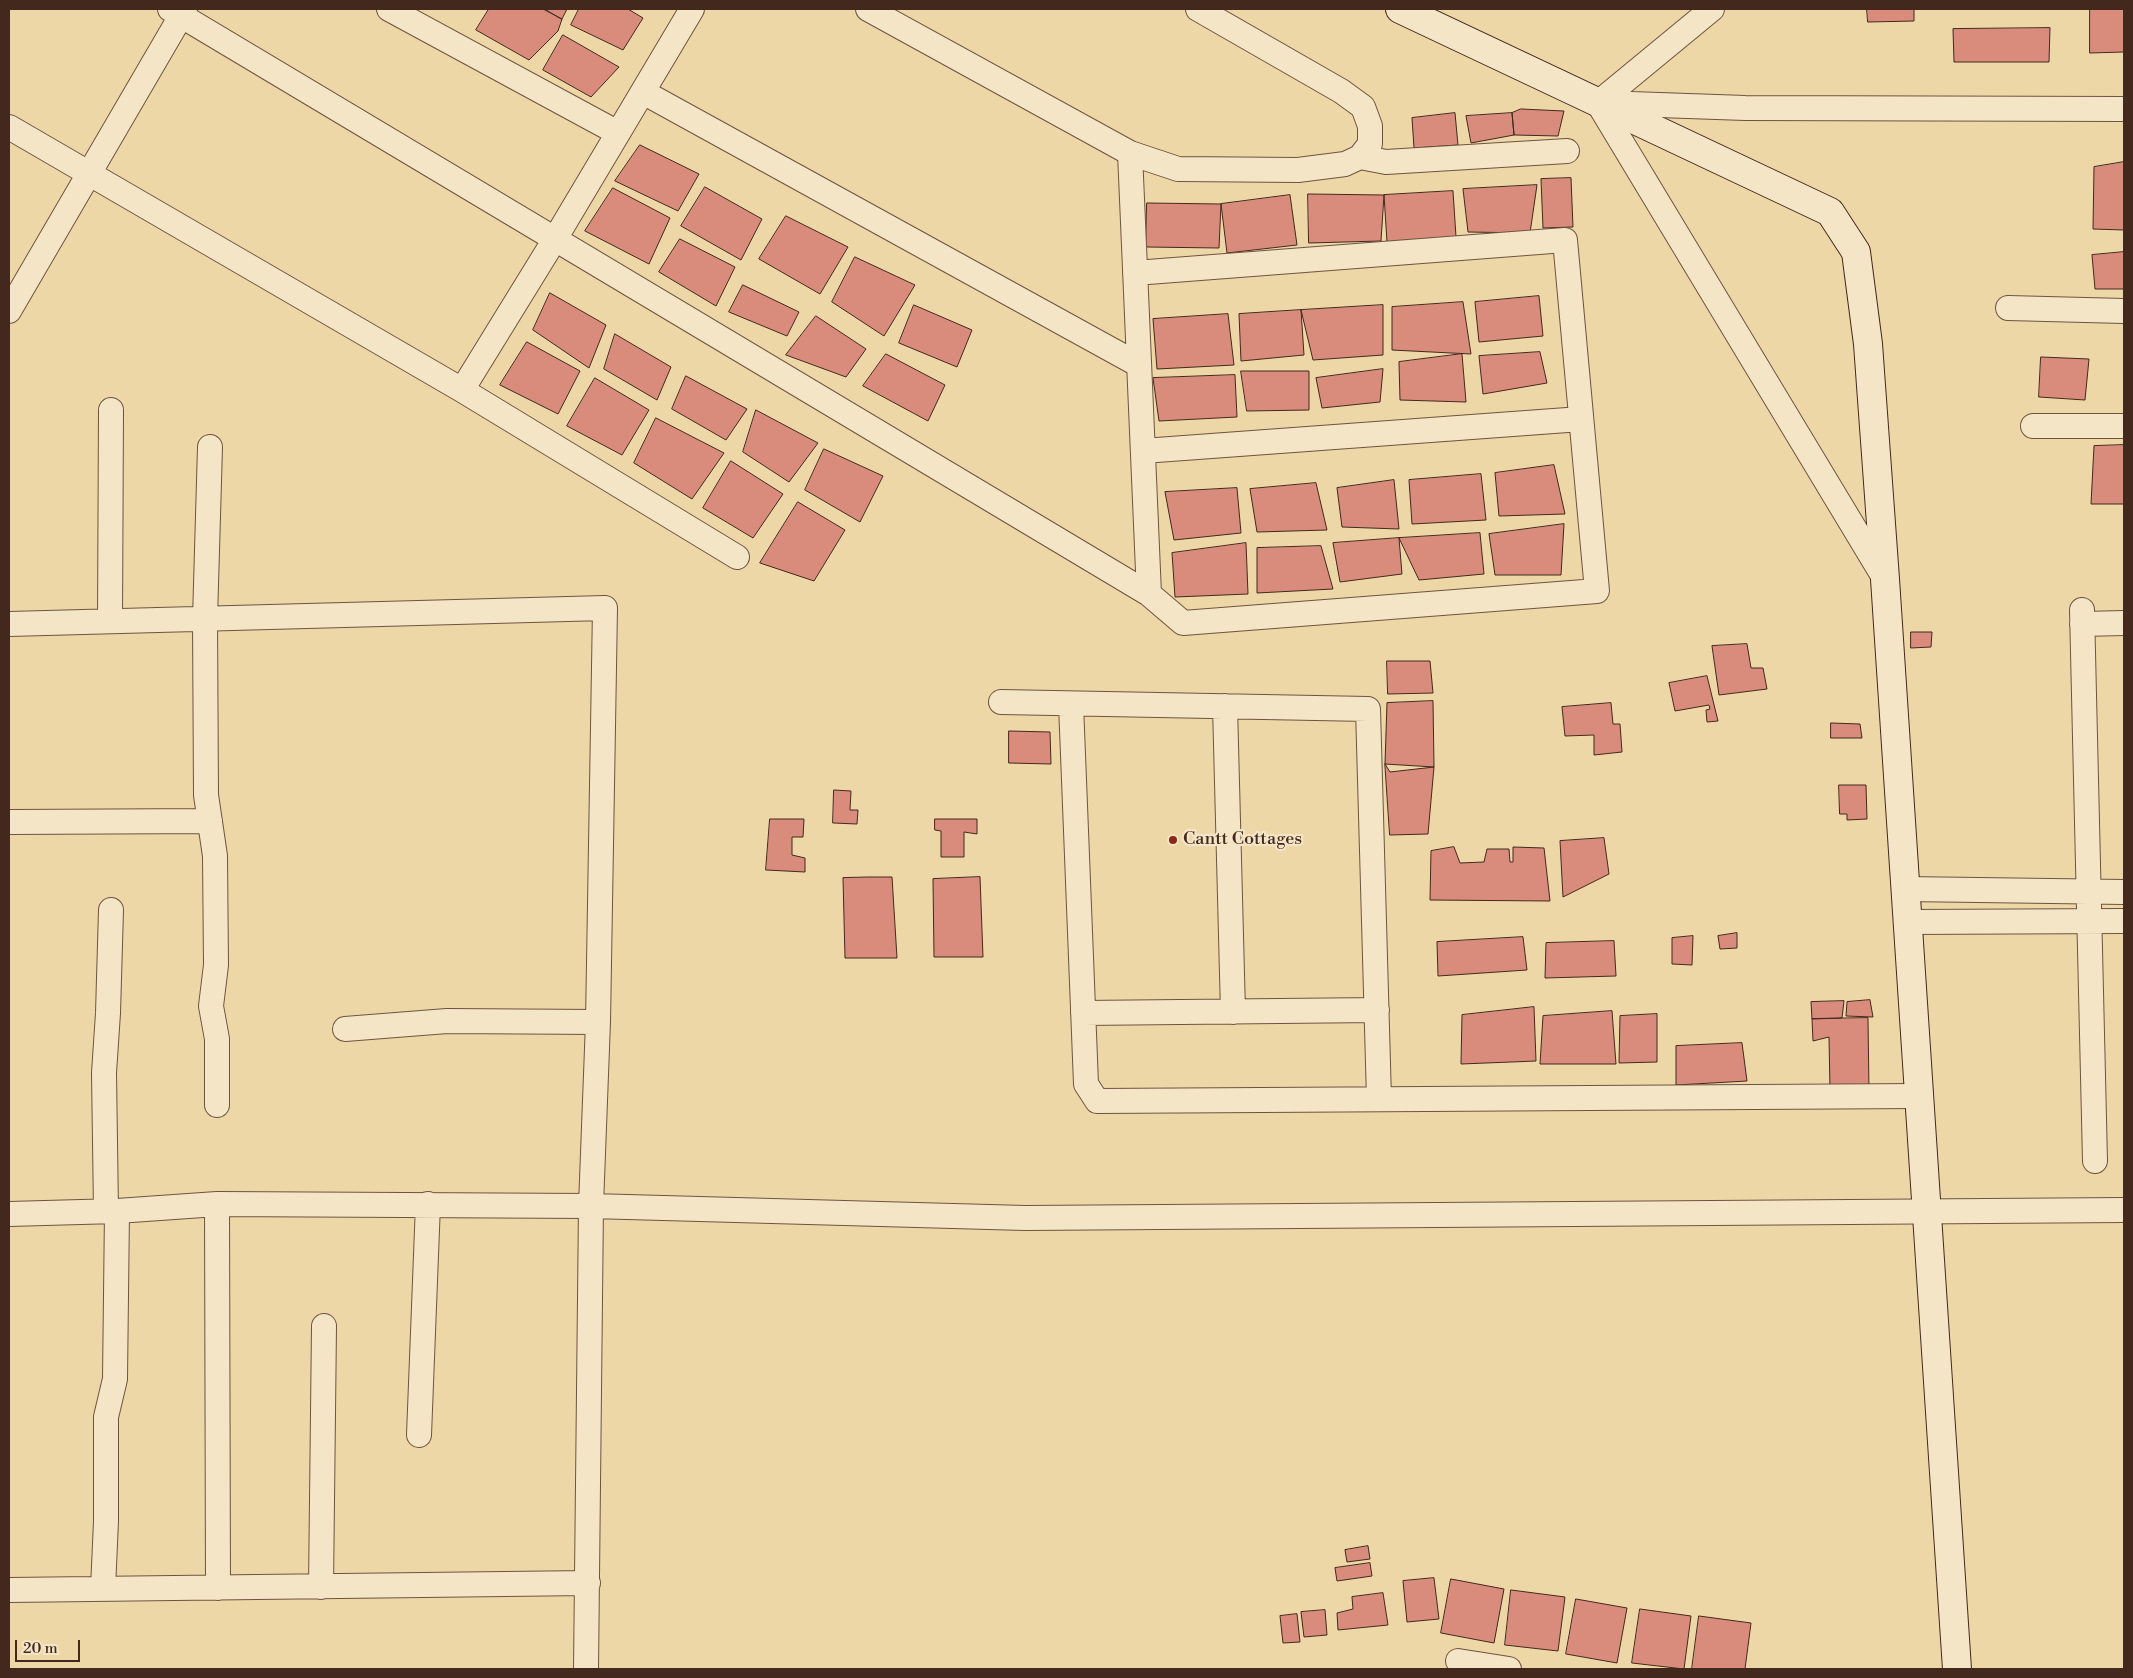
<!DOCTYPE html>
<html>
<head>
<meta charset="utf-8">
<style>
  body { margin:0 }
  #map { position:relative; width:2133px; height:1678px; overflow:hidden; background:#edd7a7; font-family:"Libre Bodoni",serif }
  canvas { display:block }
  .frame { position:absolute; inset:0; border:10px solid #43281e; pointer-events:none }
  .scale { position:absolute; left:15px; top:1640px; width:65px; height:22px; box-sizing:border-box; border:2px solid #43281e; border-top:0; padding-left:6px; font-size:15px; line-height:18px; white-space:nowrap; color:#43281e; -webkit-text-stroke:4px #f3e5c6; paint-order:stroke }
</style>
</head>
<body>
<div id="map">
<canvas width="2133" height="1678"></canvas>
<div class="frame"></div>
<div class="scale">20 m</div>
</div>
<script>
const context = document.querySelector('canvas').getContext('2d');
context.lineJoin = 'round';
function fill(path, color) { context.fillStyle = color; context.fill(path, 'evenodd'); }
function trace(path, color, width, dash) { context.strokeStyle = color; context.lineWidth = width; context.lineCap = dash ? 'butt' : 'round'; context.setLineDash(dash || []); context.stroke(path); }
function drawText(font, color, halo, rows, align = 'center') {
  context.font = font + ' "Libre Bodoni",serif'; context.lineWidth = 4.5; context.setLineDash([]); context.textBaseline = 'middle'; context.strokeStyle = halo; context.fillStyle = color; for (const [text, x, y, turn = 0] of rows) {
    context.save(); context.translate(x, y); context.rotate((+turn || 0) * Math.PI / 180); context.textAlign = isNaN(turn) ? turn : align; if (halo) context.strokeText(text, 0, 0); context.fillText(text, 0, 0); context.restore();
  }
}
const building = new Path2D(`
  M489,9h54l19,10 -4,12 -29,29 -53,-30z
  M545,9h22l-5,10z
  M579,9h49l15,9 -20,32 -52,-25z
  M1867,9h47v12l-46,1z
  M2090,9h34v43l-34,1z
  M2050,28l-1,34h-95l-1,-33z
  M563,35l56,32 -28,30 -48,-27z
  M1521,109l43,2 -6,25 -44,-1 -2,-22z
  M1455,113l3,32 -44,3 -2,-30z
  M1512,113l2,22 -43,8 -5,-27z
  M640,145l59,29 -21,37 -63,-30z
  M2124,162v68l-31,-1 1,-62z
  M1571,178l2,49 -30,1 -2,-49z
  M1537,185l-7,48 -62,-1 -5,-43z
  M705,187l57,32 -21,41 -60,-34z
  M613,188l57,30 -21,46 -64,-33z
  M1453,191l3,46 -69,5 -3,-47z
  M1308,194l76,1 -3,46 -72,2z
  M1290,195l7,50 -70,8 -6,-49z
  M1147,203l74,1 -2,44 -73,-1z
  M786,216l62,31 -28,47 -61,-35z
  M680,239l55,28 -19,39 -57,-34z
  M2124,252v37h-29l-3,-34z
  M855,257l60,28 -31,51 -52,-34z
  M743,285l56,27 -12,24 -58,-24z
  M550,293l56,32 -17,43 -56,-38z
  M1539,296l4,40 -64,6 -4,-40z
  M1463,302l8,52 -79,-4v-43z
  M914,305l58,25 -15,37 -58,-24z
  M1383,305v50l-70,5 -12,-50z
  M1301,310l3,45 -63,6 -2,-47z
  M1228,314l6,51 -77,4 -4,-50z
  M816,316l50,33 -20,28 -60,-22z
  M615,334l56,33 -14,33 -53,-31z
  M527,342l53,29 -22,43 -58,-29z
  M1540,352l7,31 -64,11 -4,-38z
  M886,354l59,31 -17,36 -65,-35z
  M1462,354l4,48 -66,-2 -1,-38z
  M2041,357l48,2 -4,41 -46,-3z
  M1383,369l-3,33 -58,6 -6,-30z
  M1241,371h68v39l-62,1z
  M1235,375l2,42 -78,4 -6,-43z
  M686,376l61,33 -21,31 -54,-31z
  M595,378l54,32 -27,45 -55,-29z
  M756,410l62,33 -29,39 -46,-30z
  M656,418l68,35 -32,46 -58,-36z
  M2124,445v59h-33l3,-58z
  M824,449l59,27 -23,46 -55,-32z
  M731,461l52,33 -30,44 -50,-30z
  M1554,465l11,49 -66,2 -4,-43z
  M1481,474l5,46 -74,4 -3,-44z
  M1394,480l5,49 -57,-2 -5,-39z
  M1316,483l11,47 -70,2 -7,-43z
  M1237,488l4,45 -67,7 -9,-48z
  M798,502l47,28 -31,51 -54,-18z
  M1564,524l-3,51h-66l-6,-41z
  M1480,533l4,41 -65,6 -20,-42z
  M1399,538l3,36 -62,8 -7,-39z
  M1246,543l2,51 -73,3 -3,-44z
  M1321,546l12,43 -76,4v-45z
  M1911,632h21l-1,15 -20,1z
  M1747,644l4,24h12l4,21 -48,6 -7,-49z
  M1387,661h43l3,32 -45,1z
  M1707,676l11,45 -11,1 -1,-12 4,-1 -1,-4 -34,6 -6,-28z
  M1433,701l1,66 -49,-3 2,-61z
  M1611,703l2,21h7l2,28 -28,3v-20l-29,1 -3,-29z
  M1831,723l29,1 2,14h-31z
  M1009,731l41,1 1,32 -42,-1z
  M1385,764l5,8 44,-5 -6,67 -38,1z
  M1839,785h27l1,34 -20,1v-6h-7z
  M834,790l17,1 -1,19h8l-1,14 -24,-1z
  M770,819h34l-1,18h-11v18l13,3v14l-39,-2z
  M935,819h42v15l-13,-2v25h-23v-26l-6,-1z
  M1604,838l5,36 -46,23 -3,-56z
  M1454,847l6,16 24,-1 3,-13h22l1,13h3v-15l31,1 6,53 -120,-1 1,-49z
  M868,877h24l5,81h-52l-2,-80z
  M980,877l3,80h-49l-1,-78z
  M1737,933v15l-17,1 -2,-13z
  M1693,936l-1,29 -20,-1v-26z
  M1523,937l4,33 -89,6 -1,-34z
  M1614,941l2,35 -71,2 1,-35z
  M1870,1000l3,17 -27,-1 1,-14z
  M1844,1001l-2,17 -30,1 -1,-17z
  M1534,1007l2,54 -75,3 1,-49z
  M1612,1011l4,53h-76l3,-48z
  M1657,1014v48l-38,1 1,-47z
  M1868,1018l1,74 -39,-2 -1,-53 -16,4 -1,-22z
  M1742,1043l5,38 -71,4v-39z
  M1368,1546l2,13 -23,3 -2,-12z
  M1370,1563l2,13 -35,5 -2,-13z
  M1434,1578l5,41 -32,3 -4,-41z
  M1451,1579l53,10 -10,54 -53,-10z
  M1511,1590l54,7 -7,54 -53,-6z
  M1383,1593l5,32 -50,5 -1,-17 16,-4 -1,-12z
  M1576,1599l51,9 -10,55 -51,-9z
  M1640,1609l51,7 -7,53 -52,-6z
  M1325,1610l2,25 -23,2 -3,-25z
  M1297,1614l3,28 -17,1 -3,-27z
  M1699,1616l52,7 -6,46h-53z`);
fill(building, '#d98c7b');
trace(building, '#43281e', 1);
const minor = new Path2D(`
  M170,9l979,585 34,29 414,-32 -32,-351 -430,33
  M389,9l229,124
  M868,9l262,144 19,441
  M643,92l496,273
  M1598,103l287,476
  M1598,103l114,-94
  M1602,103l143,5 379,1
  M9,127l453,263 275,167
  M1130,153l48,16 120,1 47,-6 15,-7 10,-13v-18l-7,-19 -22,-16 -143,-82
  M1360,157l26,5 181,-11
  M2008,308l116,3
  M9,311l176,-302
  M462,390l93,-151 137,-230
  M2033,426h91
  M210,447l-5,172 1,176 9,61 1,109 -5,41 6,33v66
  M1143,451l438,-32
  M2082,610l13,551
  M110,621l1,-211
  M9,624l596,-16 -7,414 -7,184 -5,463
  M2082,624l42,-1
  M1001,702l367,7 11,390
  M1071,704l15,380 11,17 821,-5
  M1225,706l8,306
  M9,822l201,-1
  M1905,889l219,3
  M1907,922l217,-1
  M1083,1013l294,-3
  M345,1029l102,-8 151,1
  M217,1204l1,384
  M106,1211l-2,-138 4,-60 3,-103
  M9,1214l108,-3 100,-7 374,2 434,12 1099,-8
  M419,1435l9,-231
  M321,1587l3,-261
  M103,1589l3,-68v-104l9,-38 2,-168
  M9,1590l579,-7
  M1458,1661l51,8`);
const secondary = new Path2D(`
  M1400,9l430,203 26,40 12,92 17,235 72,1090`);
trace(minor, '#6e5440', 26);
trace(secondary, '#43281e', 30);
trace(minor, '#f3e5c6', 24);
trace(secondary, '#f3e5c6', 28);
for (const [x, y, r, color] of [
  [1173,840,5,"#8f2418"]
]) { const dot = new Path2D(); dot.arc(x, y, r, 0, 2 * Math.PI); context.fillStyle = color; context.fill(dot); trace(dot, '#f3e5c6', 2); }
drawText('18px', '#43281e', '#f3e5c6', [
  ["Cantt Cottages",1183,840]
], 'left');
</script>
</body>
</html>
